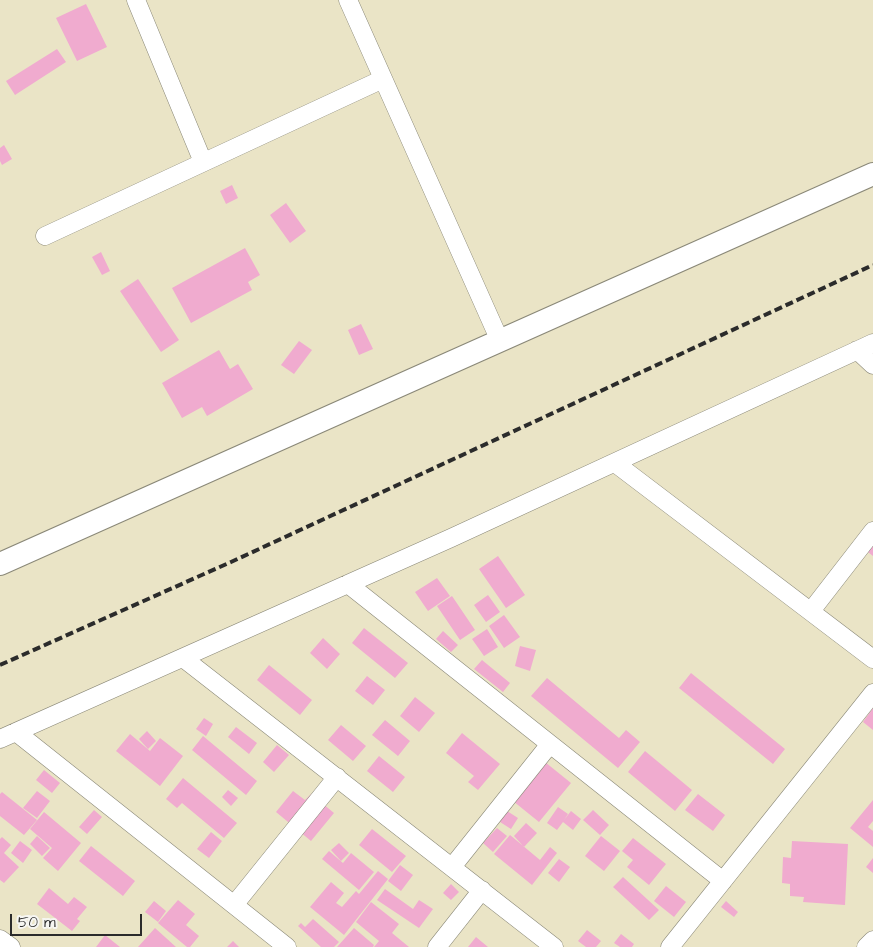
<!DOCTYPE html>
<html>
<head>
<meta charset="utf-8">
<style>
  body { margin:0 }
  #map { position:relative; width:873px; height:947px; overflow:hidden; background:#eae4c6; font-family:"Architects Daughter",sans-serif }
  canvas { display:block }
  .scale { position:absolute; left:10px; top:914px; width:132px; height:22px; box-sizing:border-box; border:2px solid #2b2b2b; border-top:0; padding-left:6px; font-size:15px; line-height:18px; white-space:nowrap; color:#2b2b2b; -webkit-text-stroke:4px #f6f6f2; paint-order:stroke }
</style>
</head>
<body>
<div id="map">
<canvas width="873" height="947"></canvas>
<div class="scale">50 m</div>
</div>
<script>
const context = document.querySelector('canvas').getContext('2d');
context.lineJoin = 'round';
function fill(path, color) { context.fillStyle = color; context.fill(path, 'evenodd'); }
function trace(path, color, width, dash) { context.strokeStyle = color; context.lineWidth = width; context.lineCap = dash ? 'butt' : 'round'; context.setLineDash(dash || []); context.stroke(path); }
fill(new Path2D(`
  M86,4l21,43 -30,14 -21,-43z
  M57,49l9,13 -51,33 -9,-14z
  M4,145l8,14 -10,6 -2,-4v-13z
  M232,185l6,13 -12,6 -6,-13z
  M286,203l20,28 -16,12 -20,-28z
  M245,248l15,27 -12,7 4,8 -61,33 -19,-35z
  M101,252l9,19 -8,4 -10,-18z
  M138,279l41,61 -18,12 -41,-61z
  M361,324l12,25 -14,6 -11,-25z
  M299,341l13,9 -18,24 -13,-9z
  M219,350l11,19 8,-5 15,25 -46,27 -5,-9 -20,11 -20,-35z
  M873,539v17l-9,-7z
  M498,556l27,39 -19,13 -27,-39z
  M437,578l13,18 -22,15 -13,-19z
  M488,595l12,17 -14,10 -12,-17z
  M452,596l23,34 -15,10 -23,-34z
  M504,615l16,22 -16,11 -15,-22z
  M364,628l44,35 -13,15 -43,-35z
  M487,629l11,18 -14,9 -12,-17z
  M443,631l15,14 -7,7 -15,-13z
  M323,638l17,16 -13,15 -17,-16z
  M520,646l16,4 -6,21 -15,-5z
  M482,660l28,23 -7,9 -29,-23z
  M269,665l43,35 -12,15 -43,-35z
  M691,673l94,76 -12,15 -94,-76z
  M367,676l18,14 -12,15 -18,-14z
  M547,678l72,60 7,-8 14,12 -22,26 -87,-72z
  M415,697l20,16 -16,19 -19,-16z
  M873,708v22l-10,-8z
  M204,718l9,6 -7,12 -10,-7z
  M385,720l25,21 -12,15 -26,-21z
  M341,725l25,21 -13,15 -25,-21z
  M236,727l21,16 -8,11 -21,-17z
  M147,731l9,10 -8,8 -9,-10z
  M462,733l38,31 -22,26 -10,-8 6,-6 -28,-23z
  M130,734l20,17 10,-13 23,18 -23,30 -44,-35z
  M203,736l54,45 -11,14 -54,-45z
  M277,745l12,10 -15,17 -11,-10z
  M645,751l47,39 -17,21 -47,-39z
  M379,756l26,21 -12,15 -26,-21z
  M545,762l26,21 -32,39 -26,-21z
  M44,770l16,13 -8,10 -16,-13z
  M183,778l54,45 -13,15 -42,-35 -5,5 -11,-9z
  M228,790l10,8 -7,8 -9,-9z
  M37,791l13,10 -13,17 -14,-10z
  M293,791l12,9 6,-6 23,19 -23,28 -35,-29z
  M2,792l35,28 -13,15 -24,-19v-22z
  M698,794l27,21 -12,16 -28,-21z
  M873,800v21l-5,6 5,4v16l-23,-19z
  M558,807l10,7 -4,6 7,-9 10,8 -8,11 -10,-8 -6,8 -10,-7z
  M94,810l8,7 -15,17 -8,-7z
  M593,810l16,15 -9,10 -17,-15z
  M507,811l11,7 -7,11 -11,-7z
  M44,812l37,31 -23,28 -15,-13 9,-10 -22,-19z
  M526,823l11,10 -13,14 -10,-11z
  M497,828l10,8 -14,16 -10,-9z
  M372,829l34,27 -14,16 -33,-27z
  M211,832l11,9 -13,17 -12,-9z
  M510,835l30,25 10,-13 7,6 -25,32 -38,-31z
  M37,836l13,12 -8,8 -12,-12z
  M601,836l19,15 -16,20 -19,-15z
  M2,837l9,8 -7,8 15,14 -15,16 -4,-3v-41z
  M633,838l33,26 -17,21 -22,-18 6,-7 -11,-9z
  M20,841l12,9 -9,13 -12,-10z
  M792,841l56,3 -3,61 -42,-3 1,-5 -14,-1v-12l-8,-1 1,-26 8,1z
  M339,843l10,10 -8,8 -10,-11z
  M91,846l44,35 -12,15 -44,-35z
  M329,851l14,12 8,-10 23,19 -15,18 -37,-31z
  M873,858v15l-7,-6z
  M559,859l11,8 -11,15 -11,-9z
  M400,865l13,10 -12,16 -13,-10z
  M378,871l10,8 -44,56 -34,-28 21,-25 13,11 -8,10 6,4 14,-16 3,3z
  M623,877l36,33 -10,10 -36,-33z
  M451,884l8,8 -8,8 -8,-7z
  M666,886l20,16 -12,15 -20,-16z
  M49,888l19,16 6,-7 13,10 -10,12 3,2 -8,10 -35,-27z
  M385,889l28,20 6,-9 14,9 -14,19 -42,-28z
  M178,900l17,14 -9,11 13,11 -9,11h-3l-29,-24z
  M154,901l12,10 -8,11 -13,-10z
  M726,901l12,11 -4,5 -13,-10z
  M371,902l28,22 -7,9 17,14h-35l5,-6 -23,-19z
  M313,919l26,23 -5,5h-13l-23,-21 3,-3 4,4z
  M155,928l21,19h-38z
  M354,928l20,17 -1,2h-36z
  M587,930l14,11 -5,6h-10l-8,-6z
  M621,934l13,10 -2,3h-12l-6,-4z
  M105,935l15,12h-24z
  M476,937l12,10h-20z
  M233,941l6,6h-12z`), '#f0abcf');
const minor = new Path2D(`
  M136,0l67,162
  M348,0l152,341
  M45,236l338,-157
  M857,350l16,15
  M615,463l258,196
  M348,584l375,297
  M811,611l62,-80
  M183,658l371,289
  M16,732l271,215
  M0,739l451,-201 422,-195
  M452,867l98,-123
  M234,905l103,-128
  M0,939l11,8
  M437,947l45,-57
  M670,947l203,-254
  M866,947l7,-7`);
const tertiary = new Path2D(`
  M0,564l873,-390`);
trace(minor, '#8a8878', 19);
trace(tertiary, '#8a8878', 24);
trace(minor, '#fff', 18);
trace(tertiary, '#fff', 22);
trace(new Path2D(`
  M0,665l231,-103 642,-297`), '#2b2b2b', 4, [8, 4]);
</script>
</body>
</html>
